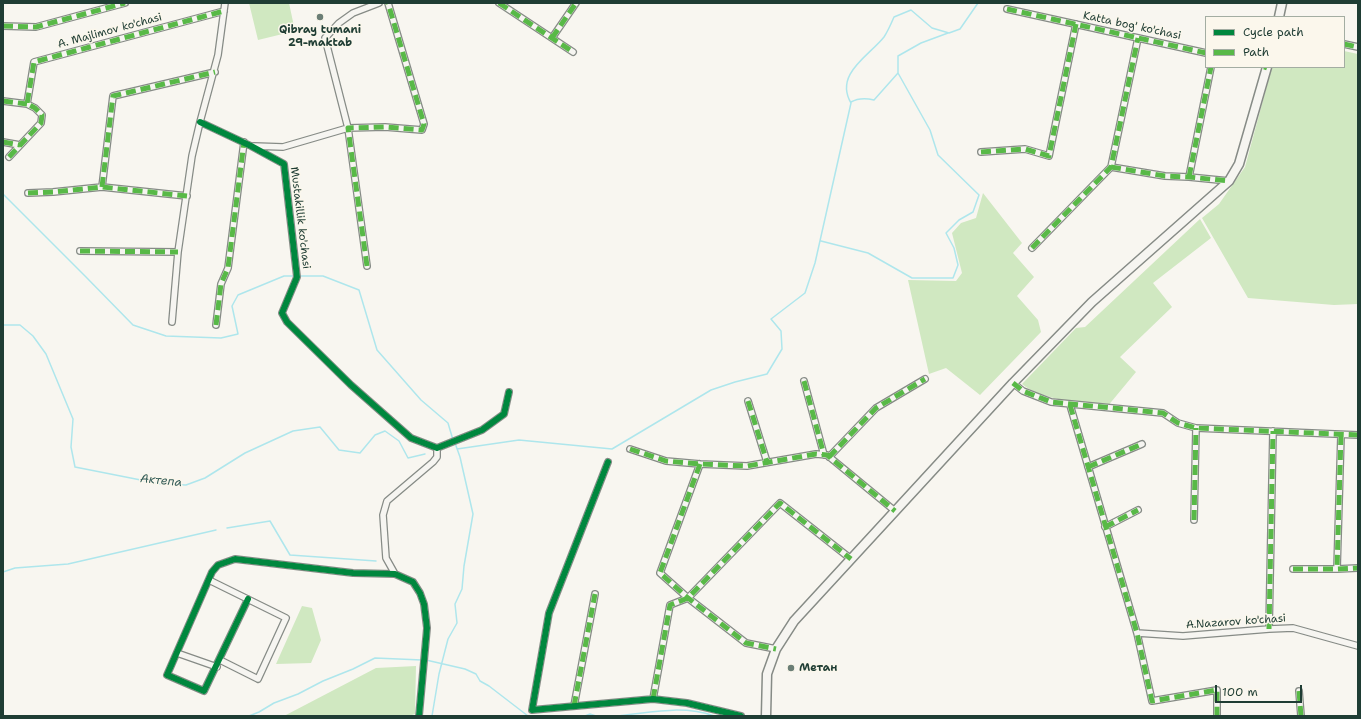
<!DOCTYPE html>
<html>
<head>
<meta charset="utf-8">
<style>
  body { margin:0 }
  #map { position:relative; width:1361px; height:719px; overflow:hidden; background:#f8f6f0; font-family:"Shantell Sans",sans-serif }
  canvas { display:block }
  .frame { position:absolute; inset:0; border:4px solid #1f3d34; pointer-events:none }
  .legend { position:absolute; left:1205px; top:16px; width:140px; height:52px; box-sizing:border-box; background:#fbf7ec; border:1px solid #a3ada2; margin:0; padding:5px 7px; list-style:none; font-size:12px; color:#1f3d34 }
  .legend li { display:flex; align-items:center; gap:8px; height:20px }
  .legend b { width:20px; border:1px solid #a3ada2 }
  .scale { position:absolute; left:1215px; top:685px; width:87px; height:18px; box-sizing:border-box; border:2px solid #1f3d34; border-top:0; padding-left:5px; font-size:12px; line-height:14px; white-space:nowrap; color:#1f3d34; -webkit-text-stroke:3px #fbf7ec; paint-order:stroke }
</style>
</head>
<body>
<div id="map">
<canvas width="1361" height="719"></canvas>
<div class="frame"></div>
<ul class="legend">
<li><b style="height:5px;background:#00873e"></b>Cycle path</li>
<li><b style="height:5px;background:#58b947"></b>Path</li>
</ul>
<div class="scale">100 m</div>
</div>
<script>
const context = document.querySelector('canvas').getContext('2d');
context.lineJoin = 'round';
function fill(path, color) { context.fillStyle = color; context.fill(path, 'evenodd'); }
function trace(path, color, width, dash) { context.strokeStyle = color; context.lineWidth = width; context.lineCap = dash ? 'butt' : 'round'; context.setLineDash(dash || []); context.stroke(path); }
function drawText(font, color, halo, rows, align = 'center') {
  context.font = font + ' "Shantell Sans",sans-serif'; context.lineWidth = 3; context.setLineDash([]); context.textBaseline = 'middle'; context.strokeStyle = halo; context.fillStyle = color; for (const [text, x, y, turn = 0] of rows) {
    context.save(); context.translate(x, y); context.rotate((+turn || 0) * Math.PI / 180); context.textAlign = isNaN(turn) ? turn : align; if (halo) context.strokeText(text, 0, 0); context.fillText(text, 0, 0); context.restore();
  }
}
fill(new Path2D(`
  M249,3h40l6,28 -37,9z
  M1344,51l14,3v250l-24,1 -86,-7 -46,-80 17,-14 26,-37 27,-100h72z
  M983,193l39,50 -9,10 21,24 -17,19 21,24 3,12 -61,63 -34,-27 -17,6 -21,-94 48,1 6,-8 -10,-40 9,-10 15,-5z
  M1200,219l11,19 -58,45 19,24 -52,50 16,15 -29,35c-23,-4 -67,-7 -85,-23l54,-56 9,-1z
  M302,606l10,2 9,32 -10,23 -35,1z
  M416,666l-1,48 -6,2h-125l92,-48z`), '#d0e8c1');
trace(new Path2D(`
  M851,102c7,-4 15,-4 23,-2l24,-27
  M3,194l83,83 47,48 33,11 55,2 17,-4 -6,-28 6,-11 46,-19h12
  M821,241l47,12 44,25h41l5,-13 -4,-17 -8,-15 13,-13 14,-8 6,-17 -41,-40 -8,-25 -32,-57v-17l23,-13 27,-10
  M299,276h24l36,14 18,60 44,50 27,23 5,17
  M3,325h17l13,11 13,18 27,65 -2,28 4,20 86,17 25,1 19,-7 40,-25 48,-22 27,-4 19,23 21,3 15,-18 10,-4 14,10 9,17 17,-4
  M457,449l62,-9 93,9 99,-59 24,-8 32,-8 15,-25 -1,-18 -10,-12 34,-26 10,-30 36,-160c-17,-29 18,-47 33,-66 4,-6 7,-13 10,-20l17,-7 21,18 17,5 11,-4 18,-26
  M227,528l43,-7 20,34 86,6
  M3,572l12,-4 53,-4 148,-34
  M426,660l39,9 11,5 4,7 9,5 39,30
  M249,716l10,-4 15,-9 24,-9 25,-13 30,-12 22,-11 47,2
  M432,716l7,-42 9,-35 9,-16 -2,-19 7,-15 2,-23 9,-52 -13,-57 -5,-14
  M585,716l5,-2 6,2
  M619,716c31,-4 65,-11 95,0`), '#aee6ec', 1.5);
const minor = new Path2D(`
  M499,3l74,49
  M1007,9l199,44
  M3,26l33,1 89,-24
  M552,38l24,-35
  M1344,44l14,3
  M3,101l24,3
  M200,122l51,24 33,18 13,113 -15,36 5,9 64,63 60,53 26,10 45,-18 22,-16 5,-22
  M3,142l17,3
  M254,146l29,1 65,-19 37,-1 37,3 2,-6 -36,-121
  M981,152l44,-3 24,7 27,-132
  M9,157l32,-34 1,-8 -7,-7 -8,-4 7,-42 190,-51
  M1111,167l54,9 24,1 40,4
  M1189,177l22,-110
  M102,187l11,-91 102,-24
  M28,193l25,-1 49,-5 85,9
  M1032,248l79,-81 27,-129
  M80,251l98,1
  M367,266l-19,-138 -23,-90 14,-15 14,-10 26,-10
  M172,322l6,-70 14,-96 8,-34 18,-67 7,-52
  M216,325l5,-41 7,-16 16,-126
  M804,381l20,74
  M1013,383l10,8 28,11 112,11 15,10 18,5 162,7
  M748,401l19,61
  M1070,405l67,228 15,68 65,-11v26
  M1341,435l-4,134 21,-1
  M630,449l36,12 34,3 47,2 69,-12 11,1 68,56
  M829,457l47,-49 49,-29
  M608,462l-59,151 -17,97 121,-11 34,4 54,13
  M700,464l-40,109 28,25 58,45 30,6
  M1088,467l54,-23
  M1194,520l2,-92
  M1105,527l33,-17
  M1293,569h44
  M395,574l-9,-16 -3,-43 4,-14 46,-39 4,-5v-9
  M209,580l77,38 -28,61 -38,-19
  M248,599l-44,92 -37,-16 45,-103 6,-7 17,-6 118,14 42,1 18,8 7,11 4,11 3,24 -8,88
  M1269,629l4,-198
  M1137,633l46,3 86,-7 24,-1 65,18
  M177,653l40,14
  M1299,691l2,25
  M653,699l17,-94 18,-7 92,-95 71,56
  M574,706l21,-112`);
const secondary = new Path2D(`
  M1279,17l3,-14
  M766,716l1,-42 9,-25 18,-28 219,-238 79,-81 137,-121 10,-17 28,-97`);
trace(minor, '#868b86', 8);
trace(secondary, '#868b86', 11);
trace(minor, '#f6f5f1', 5.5);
trace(secondary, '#f6f5f1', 8);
trace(new Path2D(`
  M499,3l74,49
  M1007,9l199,44
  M3,26l33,1 89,-24
  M552,38l24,-35
  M1344,44l14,3
  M1264,67l3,1
  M3,101l24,3
  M3,142l17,3
  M981,152l44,-3 24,7 27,-132
  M9,157l32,-34 1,-8 -7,-7 -8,-4 7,-42 190,-51
  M1111,167l54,9 24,1 40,4
  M1189,177l22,-110
  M102,187l11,-91 102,-24
  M28,193l25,-1 49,-5 85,9
  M1032,248l79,-81 27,-129
  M80,251l98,1
  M367,266l-19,-138 37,-1 37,3 2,-6 -36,-121
  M216,325l5,-41 7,-16 16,-126
  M804,381l20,74
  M1013,383l10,8 28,11 112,11 15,10 18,5 162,7
  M748,401l19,61
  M1070,405l67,228 15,68 65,-11v26
  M1341,435l-4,134 21,-1
  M630,449l36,12 34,3 47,2 69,-12 11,1 68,56
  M829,457l47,-49 49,-29
  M700,464l-40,109 28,25 58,45 30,6
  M1088,467l54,-23
  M1194,520l2,-92
  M1105,527l33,-17
  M1293,569h44
  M1269,629l4,-198
  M1299,691l2,25
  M653,699l17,-94 18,-7 92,-95 71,56
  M574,706l21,-112`), '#58b947', 5, [10, 5]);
trace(new Path2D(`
  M200,122l51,24 33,18 13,113 -15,36 5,9 64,63 60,53 26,10 45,-18 22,-16 5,-22
  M608,462l-59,151 -17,97 121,-11 34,4 54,13
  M248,599l-44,92 -37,-16 45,-103 6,-7 17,-6 118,14 42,1 18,8 7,11 4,11 3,24 -8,88`), '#00873e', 6);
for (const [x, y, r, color] of [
  [320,17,4,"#6b7e76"],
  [791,668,4,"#6b7e76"]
]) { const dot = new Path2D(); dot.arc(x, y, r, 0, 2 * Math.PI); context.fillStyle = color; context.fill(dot); trace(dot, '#fbf7ec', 1.5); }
drawText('11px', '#1f3d34', '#fbf7ec', [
  ["Katta bog' ko'chasi",1132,26,12],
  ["A. Majlimov ko'chasi",110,31,-15],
  ["Mustakillik ko'chasi",300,218,83],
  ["A.Nazarov ko'chasi",1236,622,-4]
]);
drawText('bold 11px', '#1f3d34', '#fbf7ec', [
  ["Qibray tumani",320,30],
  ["29-maktab",320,43],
  ["Метан",799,668,"left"]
]);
drawText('italic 12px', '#355d59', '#fbf7ec', [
  ["Актепа",161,481,6]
]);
</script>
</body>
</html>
